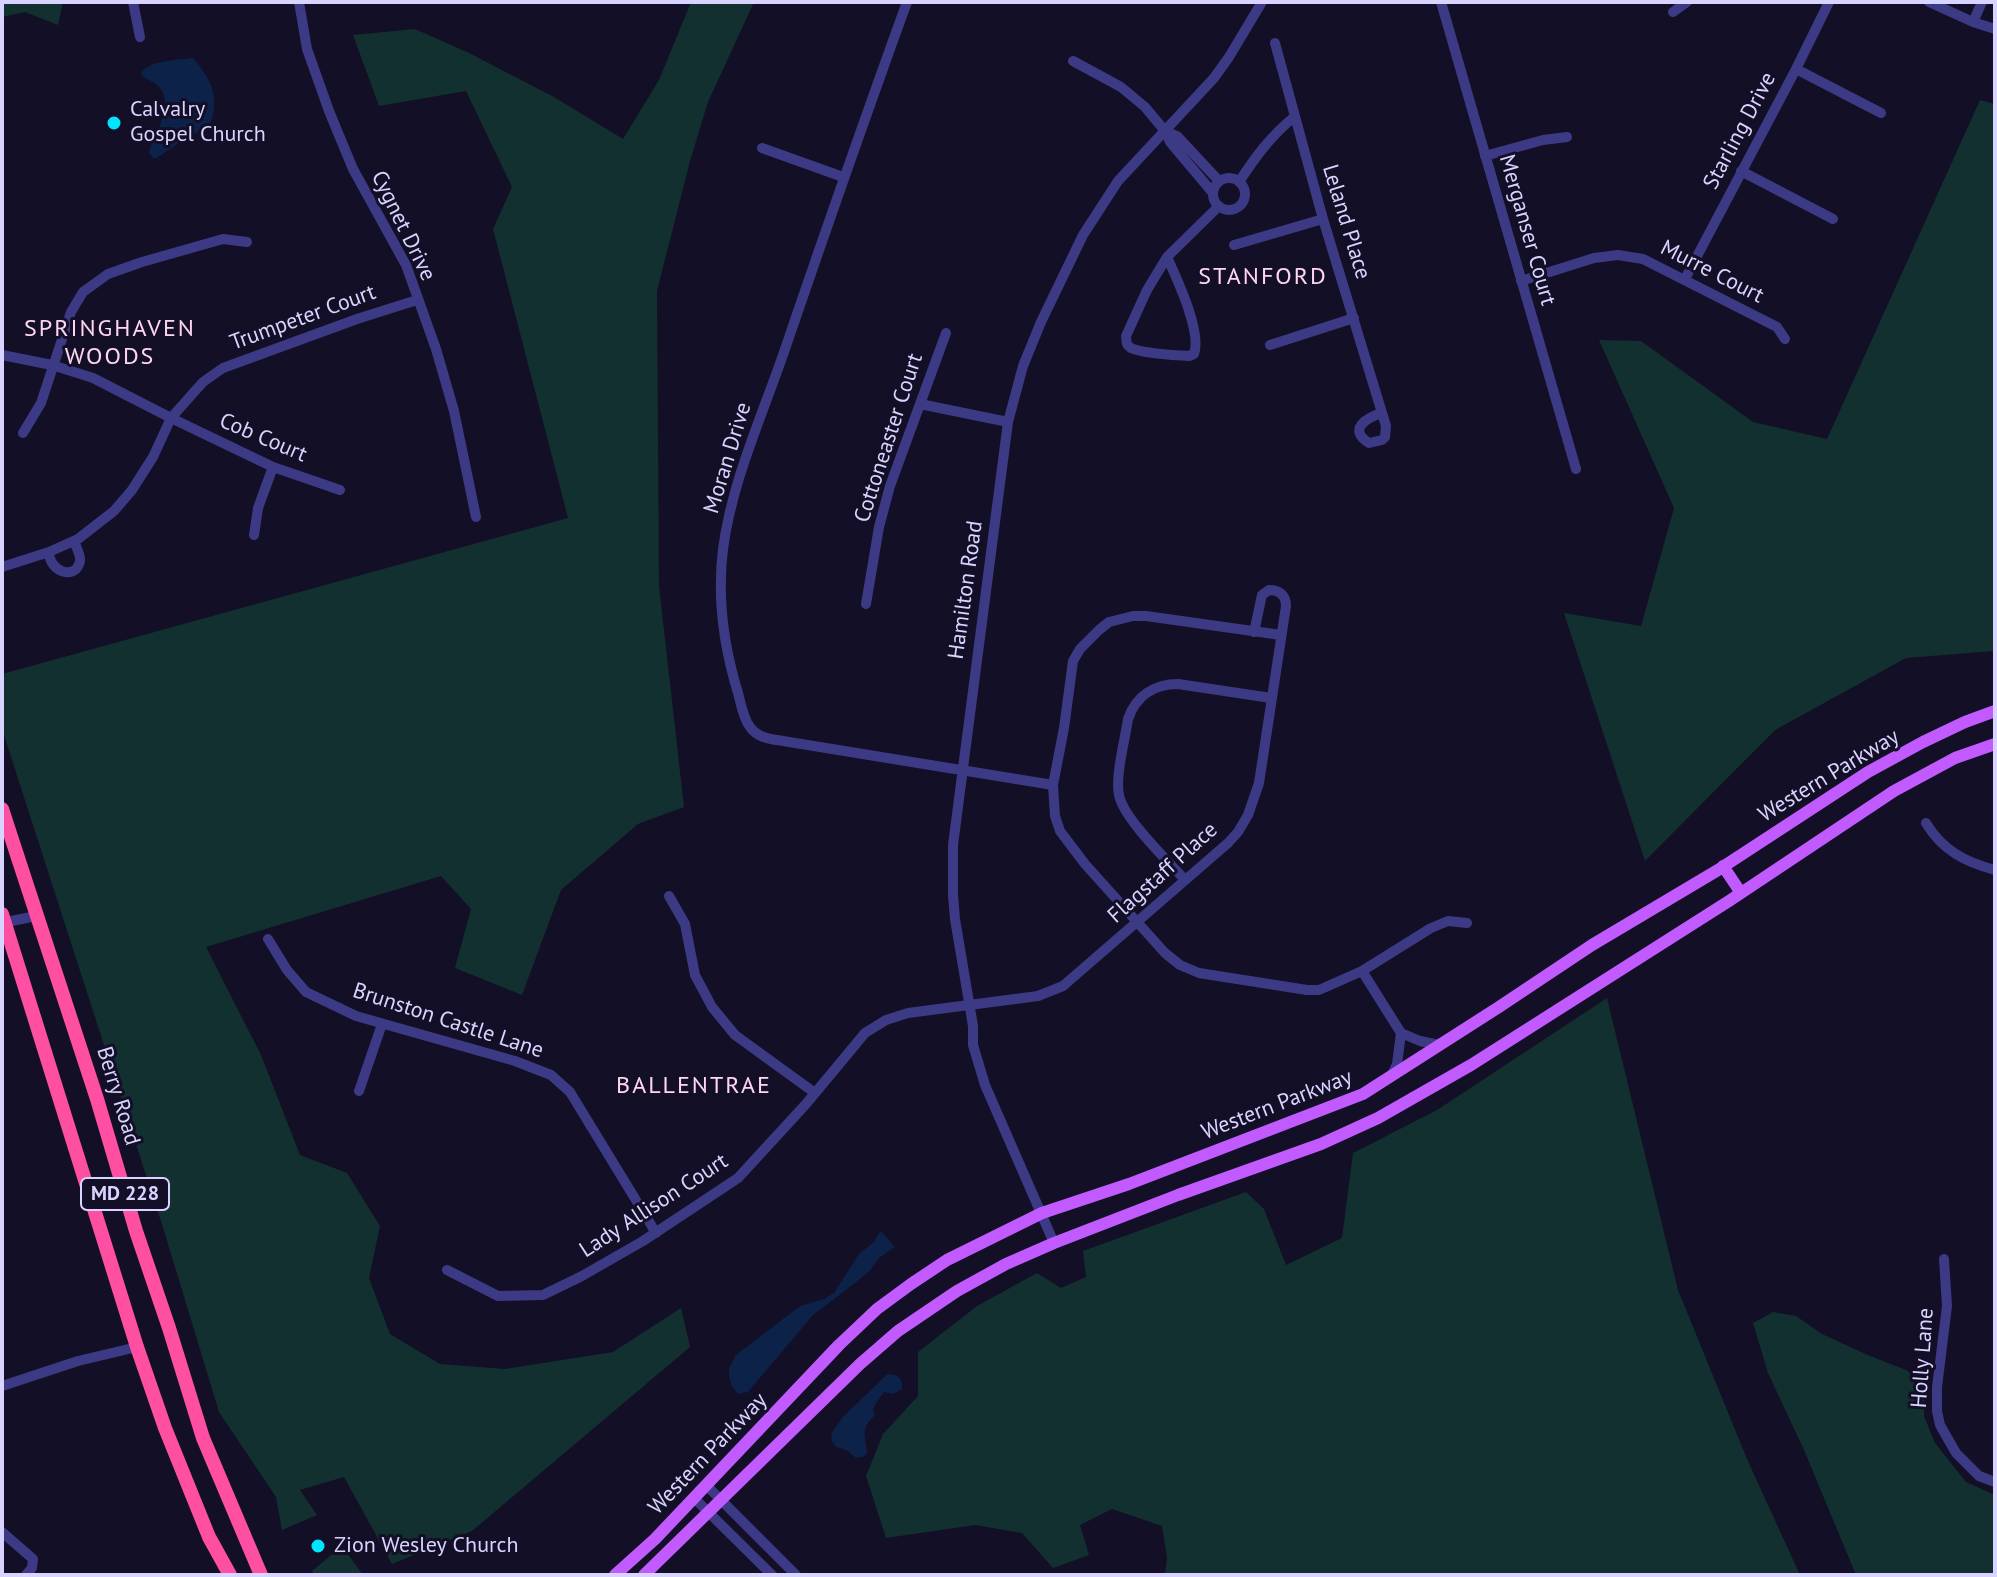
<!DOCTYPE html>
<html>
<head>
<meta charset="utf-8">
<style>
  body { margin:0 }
  #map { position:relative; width:1997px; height:1577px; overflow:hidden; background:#130f26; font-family:"PT Sans",sans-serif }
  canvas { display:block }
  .frame { position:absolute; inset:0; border:4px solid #d9d4ff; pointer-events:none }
</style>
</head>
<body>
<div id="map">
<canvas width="1997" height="1577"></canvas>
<div class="frame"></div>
</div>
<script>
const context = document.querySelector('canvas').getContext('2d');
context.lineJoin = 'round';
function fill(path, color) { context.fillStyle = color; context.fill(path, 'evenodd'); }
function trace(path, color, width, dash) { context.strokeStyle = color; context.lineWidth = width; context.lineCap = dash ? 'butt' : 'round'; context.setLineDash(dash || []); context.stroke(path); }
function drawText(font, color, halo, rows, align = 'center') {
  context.font = font + ' "PT Sans",sans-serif'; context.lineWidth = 6; context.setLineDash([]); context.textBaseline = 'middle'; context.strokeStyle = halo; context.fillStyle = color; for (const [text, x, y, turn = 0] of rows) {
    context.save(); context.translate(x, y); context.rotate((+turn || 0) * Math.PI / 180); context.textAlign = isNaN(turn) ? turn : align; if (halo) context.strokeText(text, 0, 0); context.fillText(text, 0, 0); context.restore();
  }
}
fill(new Path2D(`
  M2,2h61l-5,23 -33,-13 -23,5z
  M691,2h63l-46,100 -18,59 -33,130 2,295 25,221 -46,17 -77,66 -39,105 -67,-27 16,-59 -30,-33 -235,71 55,108 39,100 47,18 33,53 -11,52 21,56 50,30 65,5 108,-17 68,-44 9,39 -218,184 -80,33 -48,-87 -44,13 17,25 -35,15 -6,-33 -57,-85 -54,-178 -163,-505v-55l566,-156 -75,-289 19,-42 -46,-96 -87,15 -26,-71 62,-6 54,24 85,44 69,42 36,-59z
  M1980,100l15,4v547l-89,7 -131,72 -130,131 -81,-248 77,13 33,-118 -75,-168 42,1 112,81 74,17z
  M1607,998l71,292 69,169 53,116h-635l2,-18 -5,-31 -50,-17 -32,16 9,30 -36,13 -31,-35 -47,-8 -89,13 -20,-62 17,-42 35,-38v-44l59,-46 60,-33 24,15 25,-11 -3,-26 163,-59 18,17 22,56 56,-27 11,-85 84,-43z
  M1773,1312l23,4 26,18 48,22 36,14 15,11 4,13 -1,22 11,27 31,39 29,13v80h-139l-52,-125 -36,-77 -15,-50z
  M342,1546l21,29h-48l-3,-4z`), '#12302f');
fill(new Path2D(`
  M193,58c19,22 28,41 16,69l-20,9 -32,22h-4l-4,-6c5,-18 27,-49 9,-66 -4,-4 -11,-7 -16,-10l-1,-4c11,-12 36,-12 52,-14z
  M882,1232l13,15 -16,11 -10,14 -57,44 -64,76 -10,2 -6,-8 -3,-9v-9l7,-13 64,-49 24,-7 10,-6 25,-39 15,-12 5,-9z
  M887,1374c11,0 16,4 15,15l-8,5 -10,-2 -8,11 -3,7 2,5c-16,16 -9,18 -8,38l-4,4 -7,1 -10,-8 -10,-3 -4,-6 -1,-7 11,-16z`), '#0c2248');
trace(new Path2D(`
  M133,2l7,35
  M299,2l8,47 22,62 24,58 53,96 30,84 18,62 22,106
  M907,2c-42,116 -83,233 -123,350 -22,64 -52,129 -61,197 -6,48 1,98 15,144 3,11 5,25 12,34 8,11 20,12 33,14l270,44
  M1441,2l135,467
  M1929,2l44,20 22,7
  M1673,12l14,-10
  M1973,22l9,-20
  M1275,43l48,176 63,207 -1,11 -3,3 -13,3c-22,-14 -2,-25 12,-30
  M1073,61l48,26 24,20 20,24 5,11 43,51
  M1796,69l85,44
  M1165,131l12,5 42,45
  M762,148l81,29
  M1485,156l58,-16 24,-3
  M1741,171l92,48
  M1213 194a16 16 0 1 1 32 0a16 16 0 1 1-32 0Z
  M1239,182c17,-26 31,-45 55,-65
  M1234,245l89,-26
  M1167,257c10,22 35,75 27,97l-5,2c-14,-1 -46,-2 -58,-8 -6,-4 -4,-6 -5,-12l21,-46z
  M1167,257l52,-51
  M1685,279l111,-210 33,-67
  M1521,281l73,-23 24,-3 25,4 134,68 8,12
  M1270,345l84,-27
  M2,355l50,10 41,13 78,40 102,49 67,23
  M920,404l88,18
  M23,433l18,-30 30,-91 12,-20 25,-18 34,-12 81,-23 24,3
  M254,535l4,-27 15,-41
  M49,552c0,20 27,29 31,9 1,-6 -4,-14 -6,-20
  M2,567l47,-15 29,-13 36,-28 18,-21 21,-33 18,-39 32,-36 20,-14 134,-49 60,-19
  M866,604l13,-77 11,-41 56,-153
  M1281,635l-135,-19h-13l-24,6 -10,8 -19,19 -7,12 -9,67 -11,57 2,31 5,15 25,33 80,89 15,12 19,8 108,17h12l43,-19 69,-43 17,-7 19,2
  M1926,823c16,27 39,39 69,47
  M1185,880c-17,-19 -62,-62 -66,-85 -4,-19 6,-55 9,-76 8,-23 26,-35 50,-35l93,14
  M669,896l16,28 10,51 17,32 23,28 80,58
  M2,923l34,-7
  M268,939l19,31 19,22 50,24 159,45 36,14 19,17 86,141
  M1362,971l39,62 19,8 19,4
  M1391,1077l6,-13 4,-31
  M359,1091l23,-67
  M1054,1243l-69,-158 -12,-40v-19l-18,-107 -2,-24v-50l55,-423 15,-56 18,-44 42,-87 35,-54 96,-103 15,-21 33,-55
  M1944,1259l3,47 -10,81v24l3,14 16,28 23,23 16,6
  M447,1270l51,26 45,-1 39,-19 61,-35 95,-63 68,-74 59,-71 21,-13 22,-7 130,-17 25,-10 165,-143 10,-11 10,-17 11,-32 27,-177c0,-11 -7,-16 -17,-16l-7,5 -8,37
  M2,1386l76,-25 59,-14
  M706,1485l90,90
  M694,1498l78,77
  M2,1532l31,27 -1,9 -6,7`), '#3d3a85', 10);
trace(new Path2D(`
  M1723,866l18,27
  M615,1575l40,-36 184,-194 38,-36 34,-25 36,-24 95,-47 87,-29 234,-90 136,-87 93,-62 126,-75 150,-98 55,-30 42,-20 30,-11
  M644,1575l216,-211 38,-33 59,-40 49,-27 48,-21 124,-48 143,-51 57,-26 93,-53 258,-164 165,-110 61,-33 40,-14`), '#c25bff', 12);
trace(new Path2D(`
  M2,809l95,290 39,132 33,97 34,110 58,137
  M2,914l135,433 28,81 44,109 21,38`), '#ff4fa3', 14);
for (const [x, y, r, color] of [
  [114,123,8,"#00e5ff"],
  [318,1546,8,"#00e5ff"]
]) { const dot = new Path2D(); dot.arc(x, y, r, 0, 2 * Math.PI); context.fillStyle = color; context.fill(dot); trace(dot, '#130f26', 3); }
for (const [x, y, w] of [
  [125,1194,88]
]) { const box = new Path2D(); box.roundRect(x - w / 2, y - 16, w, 32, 6); context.fillStyle = '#130f26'; context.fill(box); trace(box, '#d9d4ff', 2); }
drawText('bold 20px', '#d9d4ff', null, [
  ["MD 228",125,1194]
]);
drawText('22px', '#d9d4ff', '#130f26', [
  ["Calvalry",130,110],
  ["Gospel Church",130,135],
  ["Zion Wesley Church",334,1546]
], 'left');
drawText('22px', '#d9d4ff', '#130f26', [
  ["Starling Drive",1740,131,-62],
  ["Leland Place",1346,222,73],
  ["Cygnet Drive",403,226,64],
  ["Merganser Court",1527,230,74],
  ["Murre Court",1712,272,27],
  ["Trumpeter Court",303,318,-20],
  ["Cob Court",263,438,23],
  ["Cottoneaster Court",889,438,-72],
  ["Moran Drive",728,458,-73],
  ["Hamilton Road",966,590,-82],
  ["Western Parkway",1829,776,-31],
  ["Flagstaff Place",1163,873,-42],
  ["Brunston Castle Lane",448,1021,18],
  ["Berry Road",118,1096,73],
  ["Western Parkway",1277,1105,-21],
  ["Lady Allison Court",654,1206,-33],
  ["Holly Lane",1923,1358,-86],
  ["Western Parkway",708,1454,-46]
]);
context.letterSpacing = '2px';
drawText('24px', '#ffd6f0', '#130f26', [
  ["STANFORD",1263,277],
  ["SPRINGHAVEN",110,329],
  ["WOODS",110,357],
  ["BALLENTRAE",694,1086]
]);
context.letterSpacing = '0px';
</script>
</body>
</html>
